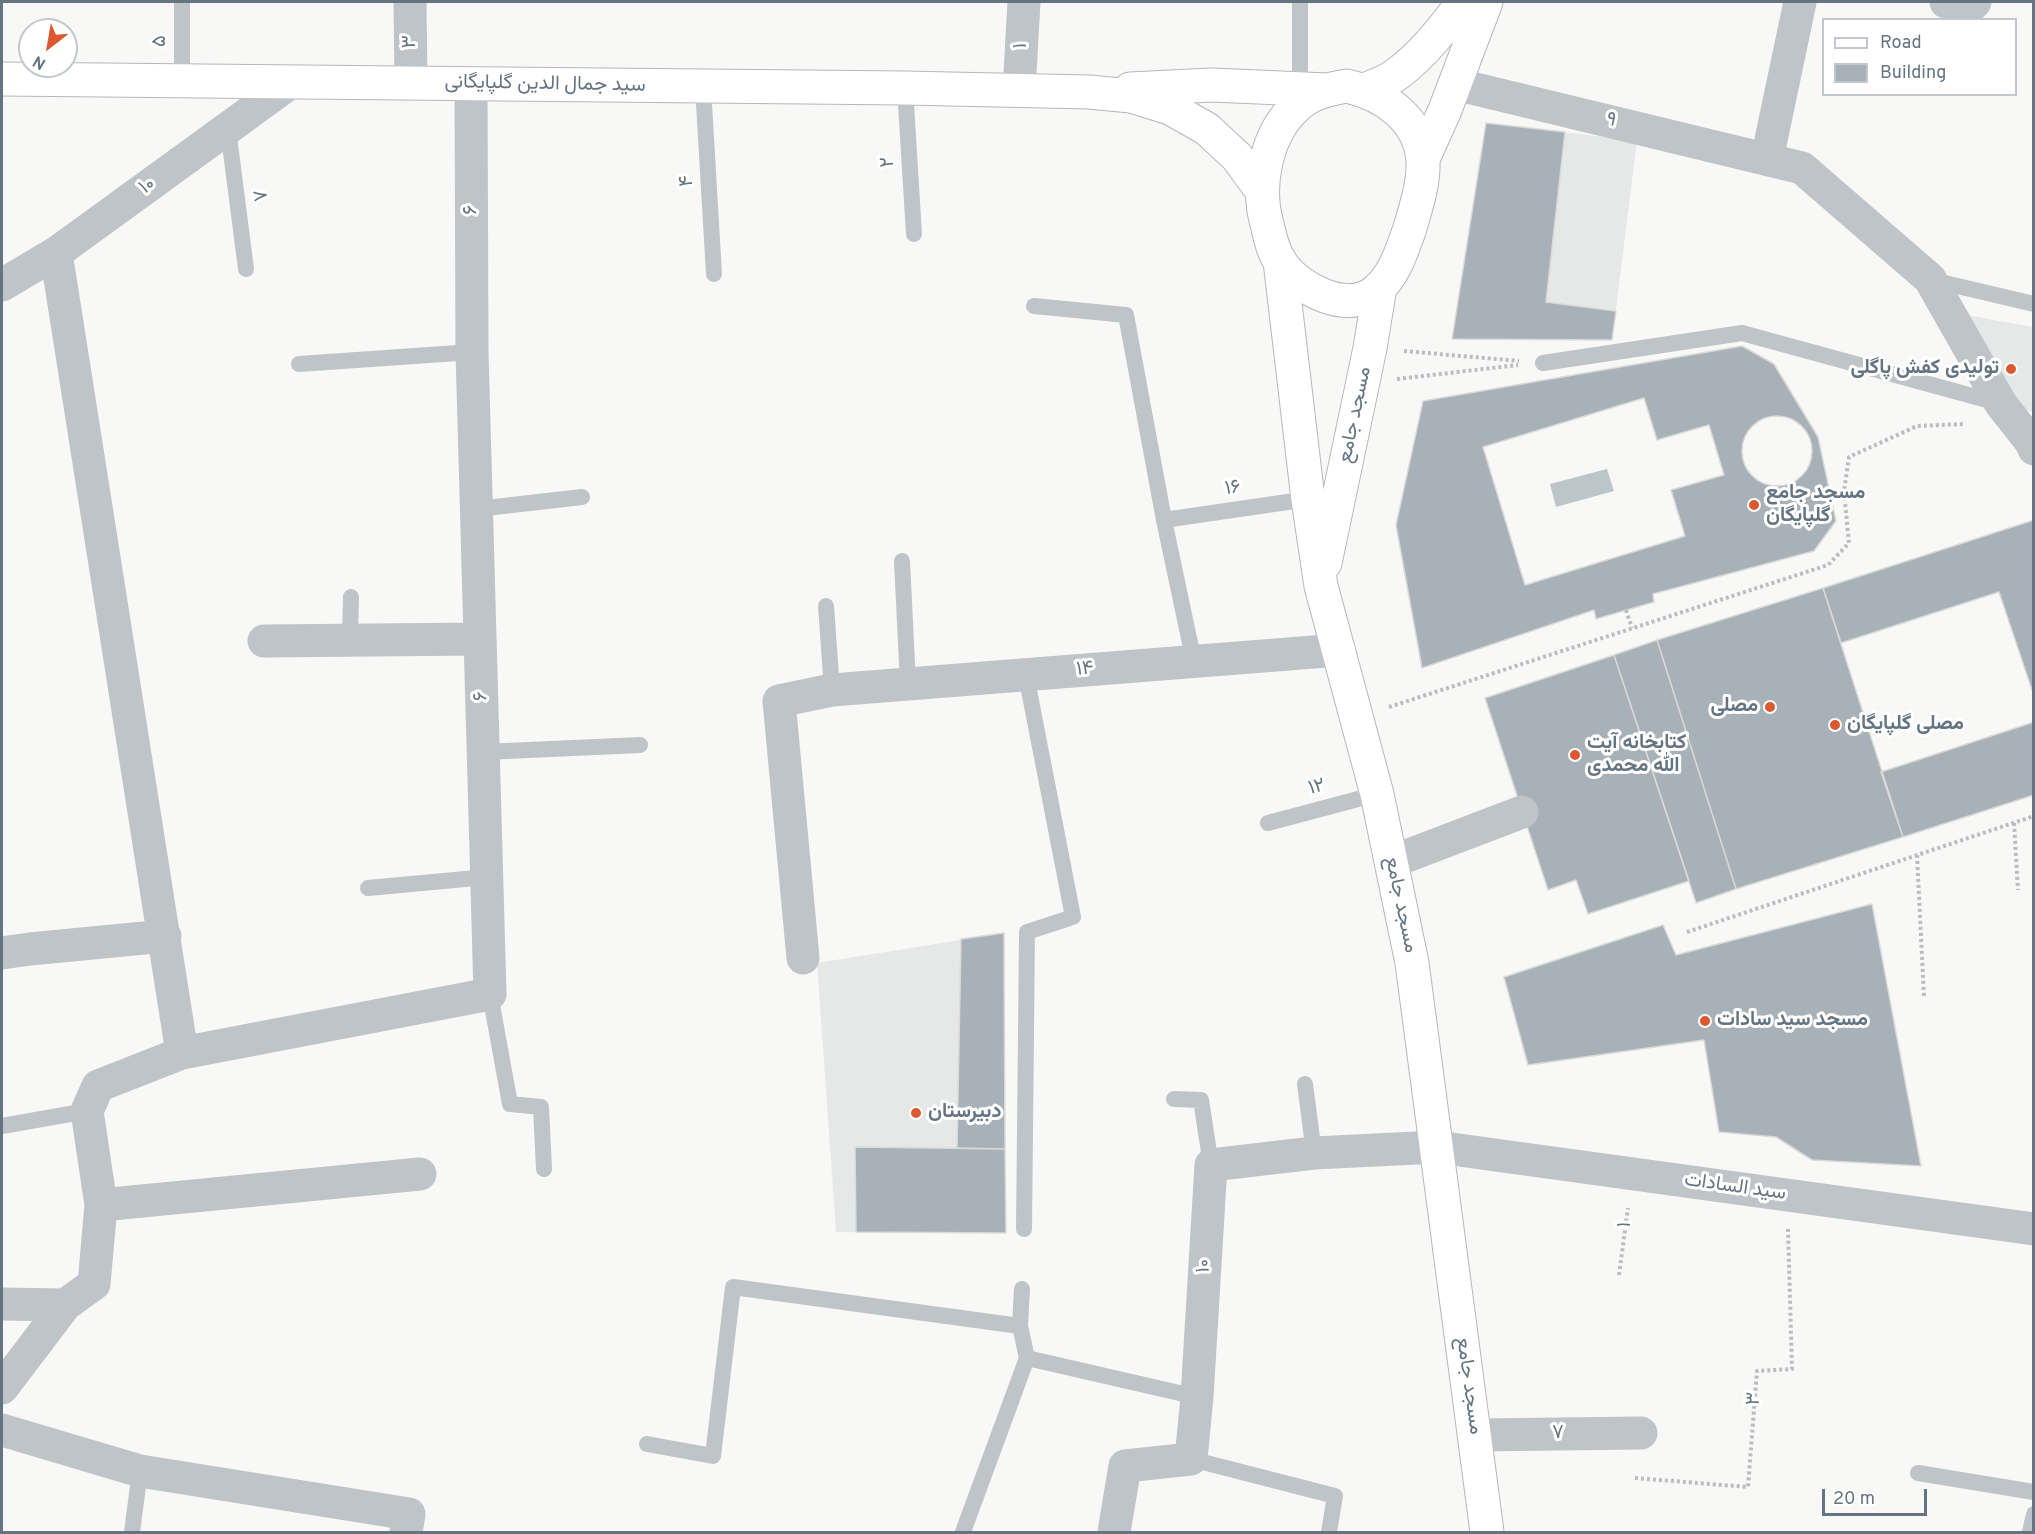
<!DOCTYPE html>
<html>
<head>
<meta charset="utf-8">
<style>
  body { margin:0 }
  #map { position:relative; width:2035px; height:1534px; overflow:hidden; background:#f8f8f6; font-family:Overpass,sans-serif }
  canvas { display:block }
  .frame { position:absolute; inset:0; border:3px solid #647480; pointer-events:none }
  .legend { position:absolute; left:1822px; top:18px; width:195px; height:78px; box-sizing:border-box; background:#fff; border:2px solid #c1c7cc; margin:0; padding:8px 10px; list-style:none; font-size:18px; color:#647480 }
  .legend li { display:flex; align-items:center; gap:12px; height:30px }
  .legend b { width:30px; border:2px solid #c1c7cc }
  .north { position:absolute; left:18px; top:18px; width:60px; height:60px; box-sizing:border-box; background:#fff; border:2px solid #c1c7cc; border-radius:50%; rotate:211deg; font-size:16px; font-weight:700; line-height:24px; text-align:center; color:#647480 }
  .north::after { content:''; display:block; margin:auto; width:21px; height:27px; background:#dd5830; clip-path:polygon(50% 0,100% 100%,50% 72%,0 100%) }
  .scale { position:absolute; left:1822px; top:1489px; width:105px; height:27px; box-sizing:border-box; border:3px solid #647480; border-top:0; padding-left:8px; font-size:18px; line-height:21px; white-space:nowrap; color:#647480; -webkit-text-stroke:4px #fff; paint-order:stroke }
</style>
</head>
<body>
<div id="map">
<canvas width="2035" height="1534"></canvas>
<div class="frame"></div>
<ul class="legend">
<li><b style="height:8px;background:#fff"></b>Road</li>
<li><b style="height:16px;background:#a8b1b7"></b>Building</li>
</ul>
<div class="north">N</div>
<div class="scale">20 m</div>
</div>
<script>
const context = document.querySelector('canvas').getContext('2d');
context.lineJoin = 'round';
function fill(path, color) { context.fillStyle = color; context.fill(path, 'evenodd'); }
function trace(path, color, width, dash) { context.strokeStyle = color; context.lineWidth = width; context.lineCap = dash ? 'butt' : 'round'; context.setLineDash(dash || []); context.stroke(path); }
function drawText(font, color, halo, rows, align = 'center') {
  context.font = font + ' Overpass,Vazirmatn,sans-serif'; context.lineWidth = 6; context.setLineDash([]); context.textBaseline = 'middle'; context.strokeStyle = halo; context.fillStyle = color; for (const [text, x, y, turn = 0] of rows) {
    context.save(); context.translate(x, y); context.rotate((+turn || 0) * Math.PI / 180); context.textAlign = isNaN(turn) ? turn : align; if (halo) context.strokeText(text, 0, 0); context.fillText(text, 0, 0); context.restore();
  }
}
fill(new Path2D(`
  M1486,123l151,18 -25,199 -160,-1z
  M1966,315l67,12v85l-13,-5z
  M1004,933l2,300 -170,-1 -19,-269z`), '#e6e7e7');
fill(new Path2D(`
  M1607,469l7,22 -58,16 -6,-23z`), '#bbc5ca');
const building = new Path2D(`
  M1486,123l79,9 -19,170 70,9 -4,29 -160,-1z
  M1742,346l32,18 44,73 18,84 -22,30 -161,43 1,8 -58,17 -2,-9 -172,58 -26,-143 27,-124zM1644,398l13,42 52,-15 15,50 -53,15 14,46 -160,49 -42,-138z
  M1742 451a35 35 0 1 1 70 0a35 35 0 1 1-70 0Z
  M2034,520v176l-35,-104 -158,51 -18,-55z
  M1823,588l80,249 -167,52 -79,-249z
  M1657,640l79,249 -40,14 -82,-248z
  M1614,655l75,226 -101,33 -12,-34 -28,10 -63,-192z
  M2034,722v73l-131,42 -22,-65z
  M1872,904l49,262 -109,-6 -36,-23 -57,-5 -15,-92 -176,25 -24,-88 159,-52 13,30z
  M1004,933l1,216 -48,-1 4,-209z
  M855,1147l150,2 1,84 -150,-1z`);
fill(building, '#a8b1b7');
trace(building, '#dadad8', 1.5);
const secondary = new Path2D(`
  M2,79l903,9 184,4 42,4 39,12 37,21 30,28 25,34
  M1347,86c38,9 73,33 76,75 1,22 -7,46 -13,67 -8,22 -15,47 -34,63 -28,24 -78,-2 -95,-28 -8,-11 -11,-26 -14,-39 -11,-38 -1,-91 30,-118 14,-13 32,-17 50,-20z
  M1130,89l82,-4 115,5
  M1365,90c8,-4 18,-7 26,-12 27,-17 54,-51 72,-76
  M1423,159l22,-49 41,-108
  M1280,261l28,238 13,87 56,208 35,169 75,569
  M1325,563l45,-215 10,-61`);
trace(secondary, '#b2b8bc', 35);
trace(new Path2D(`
  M1404,351l115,10
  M1397,379l121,-14
  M1626,610l6,18
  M1389,707l439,-142 21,-22 -5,-52 5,-34 68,-31 48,-2
  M2014,823l4,67
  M1917,855l7,142
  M1687,932l347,-116
  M1619,1275l9,-67
  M1635,1478l113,9 9,-116 35,-2 -4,-140`), '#babdc0', 4, [3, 3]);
trace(new Path2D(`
  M182,2v79
  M1300,2v85
  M703,87l11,187
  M905,88l9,146
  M228,129l18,140
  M1932,280l102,24
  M1034,306l92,9 38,205 30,142
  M1543,363l199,-30 256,70
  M299,364l173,-12
  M477,509l105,-12
  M1164,520l144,-21
  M902,561l6,123
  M826,606l6,84
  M350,639l1,-42
  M484,752l156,-7
  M1268,823l109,-29
  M368,888l119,-11
  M490,994l20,110 31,3 3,62
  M1305,1084l9,69
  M1174,1099l27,1 10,65
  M2,1126l85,-15
  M1024,1229l3,-297 46,-15 -47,-242
  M1020,1326l2,-37
  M647,1444l66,12 20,-169 287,39 7,32 170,39
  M1191,1459l144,37 -6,36
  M1918,1473l116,19
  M132,1532l8,-61
  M963,1532l64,-174
  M2030,1532l4,-18`), '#bfc4c8', 16);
trace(new Path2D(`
  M410,2l1,81
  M1946,2l26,3 3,-3
  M1455,84l347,84 128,111 71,125 30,38 3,7
  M1019,91l5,-89
  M1767,159l33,-157
  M56,253l126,800
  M2,285l54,-32 234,-170
  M264,641l215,-2
  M1391,862l131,-50
  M2,953l28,-4 135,-13
  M803,958l-24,-257 53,-11 507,-40
  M101,1205l319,-31
  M2,1304l63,1
  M2,1388l63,-83 29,-21 7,-79 -14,-94 11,-25 84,-33 308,-59 -18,-642 -1,-268
  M2,1430l138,41 269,43 -3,18
  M1475,1435l166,-2
  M1114,1532l11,-66 66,-7 6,-62 14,-232 103,-12 123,-6 597,82`), '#bfc4c8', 33);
trace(secondary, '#fff', 33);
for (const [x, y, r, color] of [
  [2011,369,6,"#dd5830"],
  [1754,505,6,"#dd5830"],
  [1770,707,6,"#dd5830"],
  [1835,725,6,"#dd5830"],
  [1575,755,6,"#dd5830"],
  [1705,1021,6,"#dd5830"],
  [916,1113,6,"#dd5830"]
]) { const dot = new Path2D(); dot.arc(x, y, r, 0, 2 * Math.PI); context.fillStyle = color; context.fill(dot); trace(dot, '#fff', 2); }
drawText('20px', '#647480', '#fff', [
  ["۵",161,41,-90],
  ["۳",411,42,-90],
  ["۱",1022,46,-87],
  ["سید جمال الدین گلپایگانی",545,85,1],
  ["۹",1611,121,14],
  ["۲",889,162,-94],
  ["۴",688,181,-93],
  ["۱۰",148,187,-36],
  ["۸",258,196,82],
  ["۶",472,210,-90],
  ["مسجد جامع",1356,415,-78],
  ["۱۶",1233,489,-8],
  ["۱۴",1085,670,-5],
  ["۶",482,696,-93],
  ["۱۲",1317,788,-15],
  ["مسجد جامع",1400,905,78],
  ["سید السادات",1735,1188,8],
  ["۱",1626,1225,-83],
  ["۱۰",1205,1266,-87],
  ["مسجد جامع",1468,1386,82],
  ["۳",1755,1399,-86],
  ["۷",1558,1434,-1]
]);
drawText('bold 20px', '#647480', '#fff', [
  ["تولیدی کفش پاگلی",1999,369,"right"],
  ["مسجد جامع",1766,494],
  ["گلپایگان",1766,517],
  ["مصلی",1758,707,"right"],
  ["مصلی گلپایگان",1847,725],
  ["کتابخانه آیت",1587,744],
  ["الله محمدی",1587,767],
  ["مسجد سید سادات",1717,1021],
  ["دبیرستان",928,1113]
], 'left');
</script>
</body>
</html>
